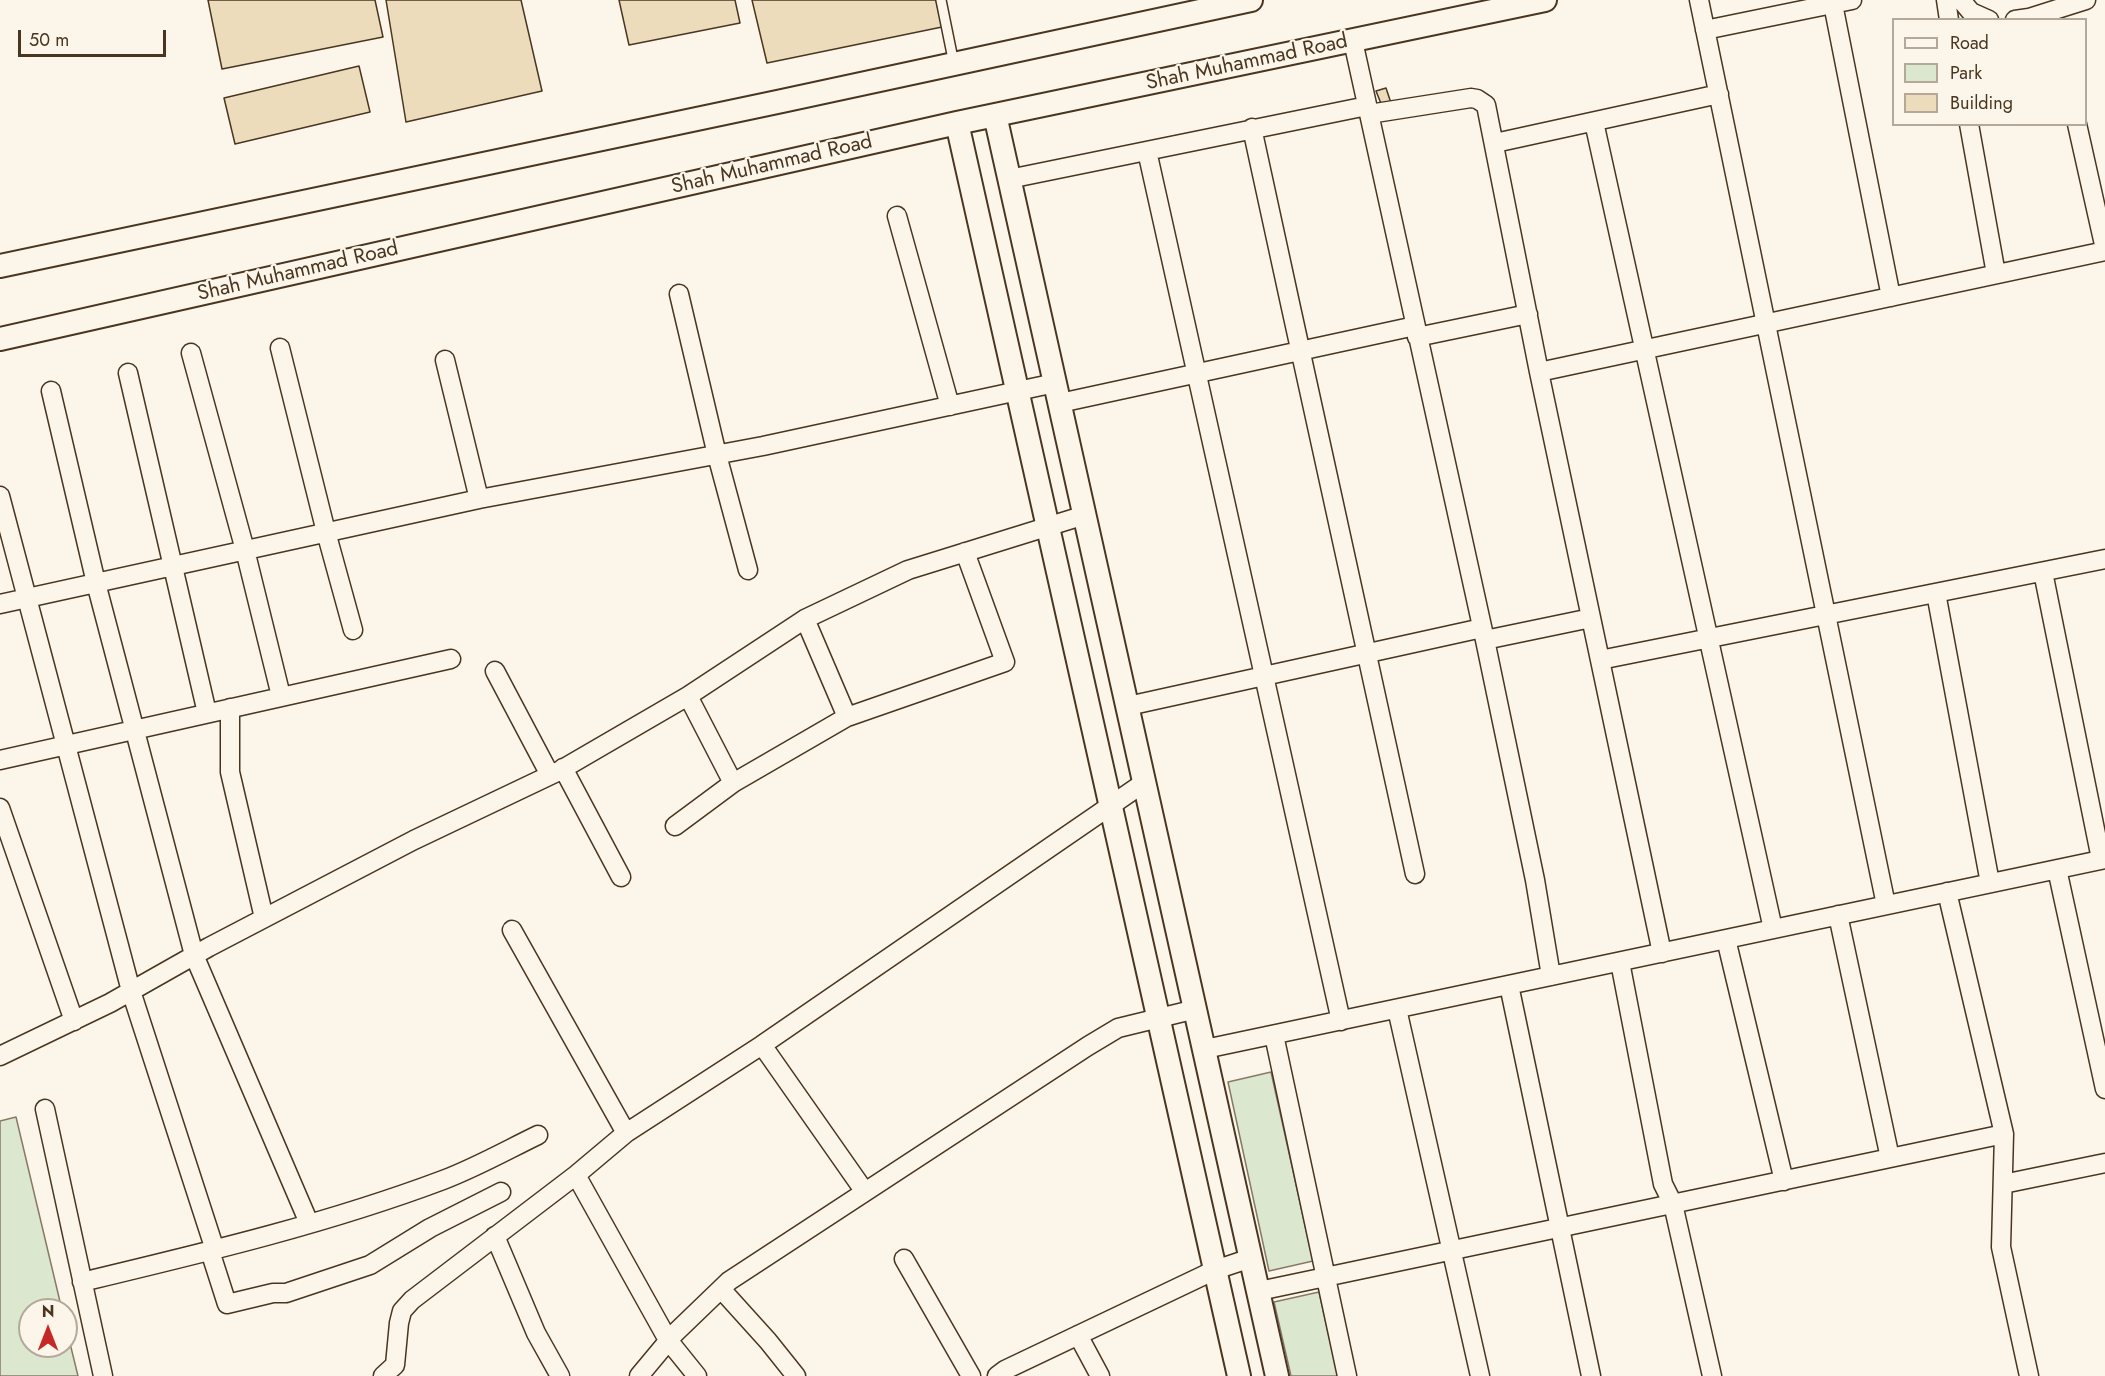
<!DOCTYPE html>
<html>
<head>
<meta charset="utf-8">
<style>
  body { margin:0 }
  #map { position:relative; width:2105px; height:1376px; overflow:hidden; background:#fbf6e9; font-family:Jost,sans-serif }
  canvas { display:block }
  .legend { position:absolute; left:1892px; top:18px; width:195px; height:108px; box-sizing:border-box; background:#fbf6e9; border:2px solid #b4a999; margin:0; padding:8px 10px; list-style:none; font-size:18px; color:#4a3520 }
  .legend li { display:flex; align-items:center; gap:12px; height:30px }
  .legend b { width:30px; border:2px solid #b4a999 }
  .north { position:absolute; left:18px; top:1298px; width:60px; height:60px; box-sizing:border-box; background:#fbf6e9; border:2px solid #b4a999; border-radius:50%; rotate:0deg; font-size:16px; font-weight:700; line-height:24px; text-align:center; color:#4a3520 }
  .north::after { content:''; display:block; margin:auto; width:21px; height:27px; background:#c62828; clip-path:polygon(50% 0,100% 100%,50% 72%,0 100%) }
  .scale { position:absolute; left:18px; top:30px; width:148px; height:27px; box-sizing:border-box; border:3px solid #4a3520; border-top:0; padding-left:8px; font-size:18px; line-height:21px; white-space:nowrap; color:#4a3520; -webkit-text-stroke:4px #fbf6e9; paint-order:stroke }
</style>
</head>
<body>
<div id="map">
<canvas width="2105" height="1376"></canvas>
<ul class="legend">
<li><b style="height:8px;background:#fbf6e9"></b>Road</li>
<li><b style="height:16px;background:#dce7d0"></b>Park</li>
<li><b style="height:16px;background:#ecdcbc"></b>Building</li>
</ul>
<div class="north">N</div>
<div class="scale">50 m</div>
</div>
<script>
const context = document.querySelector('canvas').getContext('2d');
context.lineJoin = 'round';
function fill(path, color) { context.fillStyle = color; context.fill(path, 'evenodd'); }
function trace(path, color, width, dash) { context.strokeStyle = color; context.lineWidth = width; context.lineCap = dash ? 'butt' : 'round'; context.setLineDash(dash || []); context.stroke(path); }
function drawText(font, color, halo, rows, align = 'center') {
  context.font = font + ' Jost,sans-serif'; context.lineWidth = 4.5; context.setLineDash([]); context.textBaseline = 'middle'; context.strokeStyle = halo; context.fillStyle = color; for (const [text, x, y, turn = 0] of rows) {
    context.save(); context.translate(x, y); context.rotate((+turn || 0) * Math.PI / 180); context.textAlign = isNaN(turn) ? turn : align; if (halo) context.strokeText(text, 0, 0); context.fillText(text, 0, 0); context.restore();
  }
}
const green = new Path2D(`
  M1271,1072l42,189 -44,10 -41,-189z
  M16,1117l46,193h-32v36h36v-19l12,49h-78v-255z
  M1319,1292l19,84h-47l-17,-74z`);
fill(green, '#dce7d0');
trace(green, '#887966', 1.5);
const building = new Path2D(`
  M208,0h167l8,37 -161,32z
  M386,0h135l21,91 -136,31z
  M619,0h116l5,23 -111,22z
  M752,0h184l6,27 -175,36z
  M359,66l11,46 -135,32 -11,-46z
  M1386,88l5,15 -9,3 -6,-15z`);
fill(building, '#ecdcbc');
trace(building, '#4a3520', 1.5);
const service = new Path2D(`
  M941,0l13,64`);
const minor = new Path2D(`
  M1699,0l187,905
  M1946,0l3,20
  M1961,0l10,12 18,8
  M1833,4l58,293
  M2015,20l14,-2 57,-18
  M1705,30l147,-30
  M1353,41l132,599 50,240 16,96
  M1369,114l102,-16 6,1 9,6 53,267 123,581
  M1594,122l179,807
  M1969,124l27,150
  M2077,124l28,125
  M1252,128c53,249 111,497 163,746
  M1495,143l224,-49
  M1147,151l194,870
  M1009,179l358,-73
  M897,216l53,190
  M679,294l38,161 31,115
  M1417,337l111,-23
  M280,348l46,184 27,98
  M191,353l54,197 36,146
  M445,360l34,139
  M1539,372l566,-121
  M128,373l79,340
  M51,391l45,192 98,372 115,268
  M1060,403l355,-77
  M0,496l131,495 84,259
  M2043,572l58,287
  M1936,593l54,290
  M0,604l479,-105 284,-53 292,-63
  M805,619l42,98
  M1485,640l106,-22
  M1600,660l505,-101
  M495,671l55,104
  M688,696l45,87
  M1128,706l354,-78
  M230,708v64l34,146
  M0,760l451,-101
  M563,768l58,109
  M0,808l74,213
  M675,826l58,-43 114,-66 158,-55 -40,-110
  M2057,869l48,220
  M1947,892l57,242 -3,113 28,129
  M1838,915l52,243
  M512,930l114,203
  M1726,939l58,242
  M1620,962l43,222 10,20 39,172
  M1509,985l82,391
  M1397,1009l83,367
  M1274,1035l73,341
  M762,1045l103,147
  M1205,1049l900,-190
  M0,1056l110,-53 99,-56 205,-107 145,-69 129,-75 117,-77 103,-49 177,-55
  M45,1109l58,267
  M576,1175l92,165 29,36
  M2003,1184l102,-21
  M495,1236l41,97 24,43
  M210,1251l17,53 46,-11h13l84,-28 60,-37 71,-36
  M904,1259l67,117
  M82,1282c121,-29 244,-58 361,-102 32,-12 64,-30 95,-45
  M721,1289l47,52 28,35
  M1259,1291l745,-157
  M1078,1335l22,41
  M383,1376l12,-11 4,-42 3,-12 10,-11 164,-125 50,-42 136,-88 383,-263
  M639,1376l35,-42 55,-53 359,-235 30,-18 78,-19
  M997,1376l8,-6 210,-100 36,-12`);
const tertiary = new Path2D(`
  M995,115l282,1261
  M957,123l282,1253
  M0,266l782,-165 469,-101
  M0,339l957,-216 588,-123`);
trace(service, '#4a3520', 12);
trace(minor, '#4a3520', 21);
trace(tertiary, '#4a3520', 26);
trace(service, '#fbf6e9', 9);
trace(minor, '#fbf6e9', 18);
trace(tertiary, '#fbf6e9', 22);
drawText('21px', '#4a3520', '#fbf6e9', [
  ["Shah Muhammad Road",1247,63,-12],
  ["Shah Muhammad Road",772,165,-13],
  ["Shah Muhammad Road",298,272,-13]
]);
</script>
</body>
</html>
